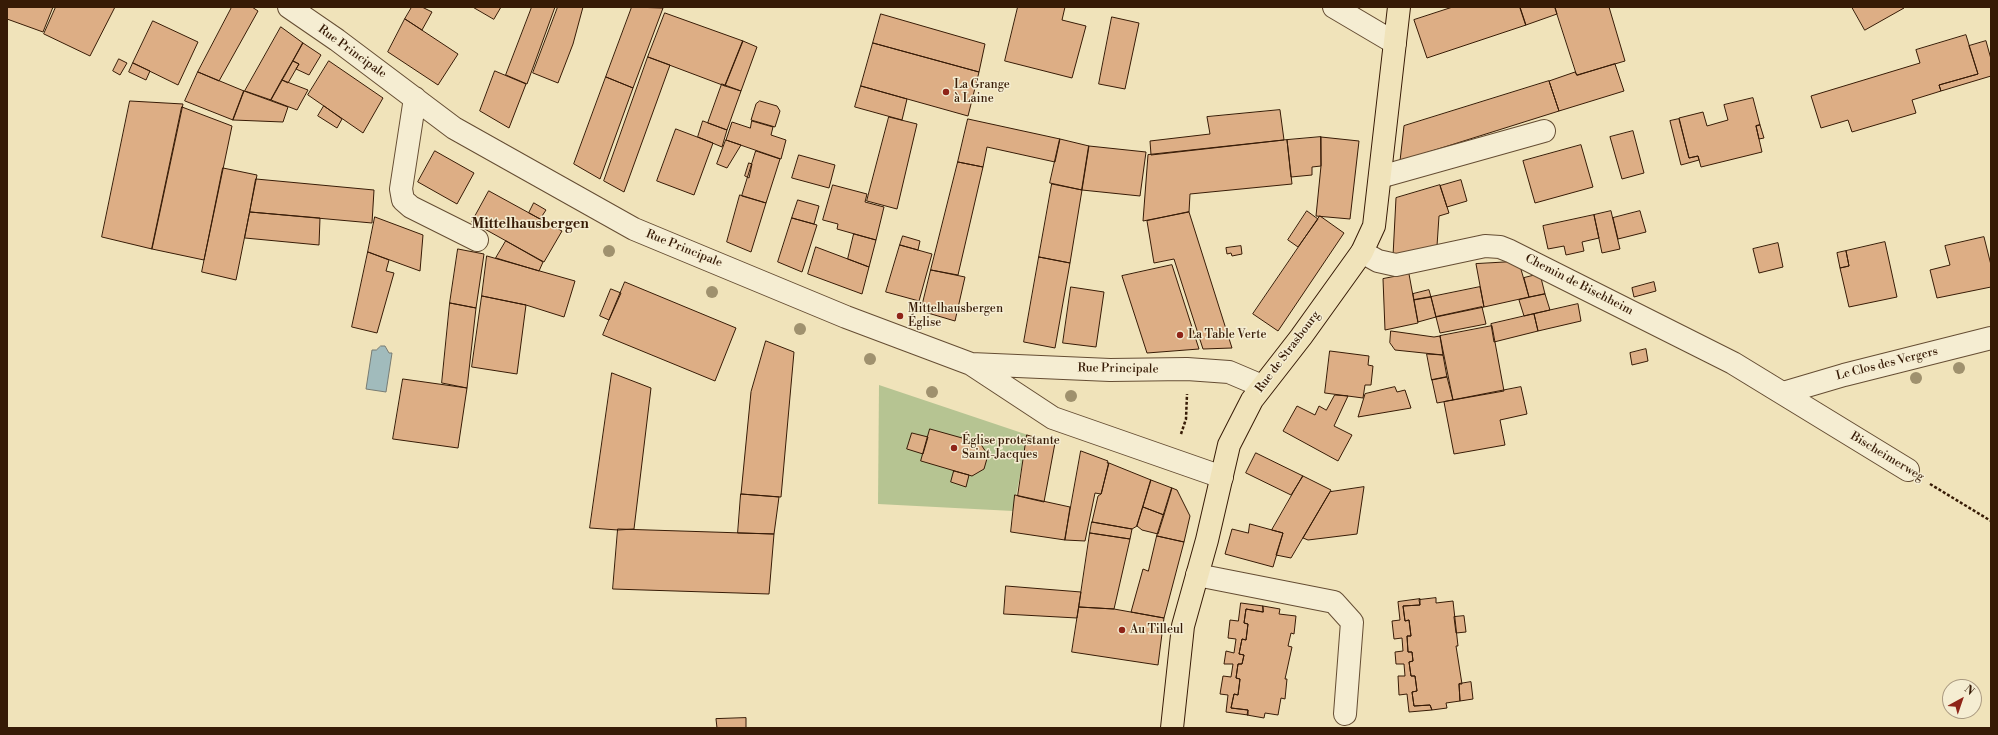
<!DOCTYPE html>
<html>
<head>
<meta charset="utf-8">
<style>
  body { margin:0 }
  #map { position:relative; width:1998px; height:735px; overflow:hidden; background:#f0e3ba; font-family:"Libre Bodoni",serif }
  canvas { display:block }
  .frame { position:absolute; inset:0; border:8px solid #371b06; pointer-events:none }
  .north { position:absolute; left:1942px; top:679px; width:40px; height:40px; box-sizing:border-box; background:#f5edd2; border:1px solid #a99980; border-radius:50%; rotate:40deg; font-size:11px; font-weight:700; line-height:16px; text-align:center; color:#371b06 }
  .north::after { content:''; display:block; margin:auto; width:14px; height:18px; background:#8f2418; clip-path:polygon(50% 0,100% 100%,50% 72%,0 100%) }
</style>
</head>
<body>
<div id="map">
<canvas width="1998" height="735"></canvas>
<div class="frame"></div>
<div class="north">N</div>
</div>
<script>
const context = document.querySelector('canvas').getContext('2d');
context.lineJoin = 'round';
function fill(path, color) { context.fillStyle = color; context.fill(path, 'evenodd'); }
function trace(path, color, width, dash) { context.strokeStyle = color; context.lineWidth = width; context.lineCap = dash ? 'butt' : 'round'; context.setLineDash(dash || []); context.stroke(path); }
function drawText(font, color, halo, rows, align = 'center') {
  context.font = font + ' "Libre Bodoni",serif'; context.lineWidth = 3; context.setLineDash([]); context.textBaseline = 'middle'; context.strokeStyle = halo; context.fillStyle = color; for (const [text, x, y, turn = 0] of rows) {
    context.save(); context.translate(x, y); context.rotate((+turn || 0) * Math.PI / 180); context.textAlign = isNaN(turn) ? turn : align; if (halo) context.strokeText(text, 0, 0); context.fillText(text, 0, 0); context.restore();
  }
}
fill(new Path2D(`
  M879,385l149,50 -15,76 -135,-7z`), '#b6c492');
const water = new Path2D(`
  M381,346h4l4,7h3l-6,39 -20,-3 6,-39h4z`);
fill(water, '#a1bbbc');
trace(water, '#777b73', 1);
const building = new Path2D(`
  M7,7h46l-10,25 -36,-13z
  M56,7h59l-25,49 -46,-22z
  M232,7h20l6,4 -39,70 -21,-9z
  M412,7h10l10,5 -10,18 -17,-11z
  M473,7h28l-7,12z
  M532,7h23l-28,77 -21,-9z
  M558,7h25l-10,37 -15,39 -25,-10z
  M632,7l31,1 -30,80 -27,-11z
  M1018,7h47l-3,13 24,6 -14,52 -67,-17z
  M1453,7h67l6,18 -99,33 -13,-38z
  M1520,7h35l2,7 -31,11z
  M1555,7h54l16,54 -48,14z
  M1852,7h51l1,1 -39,22z
  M665,13l78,28 -18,45 -77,-29z
  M881,14l104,30 -6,28 -106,-29z
  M1112,17l27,6 -14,66 -26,-5z
  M405,19l53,35 -20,31 -50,-33z
  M153,21l45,21 -20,43 -45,-22z
  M281,27l22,16 -32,57 -26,-9z
  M1966,35l12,39 -39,11 2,6 -29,9 4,13 -64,19 -4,-12 -27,8 -10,-32 109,-33 -4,-13z
  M743,41l14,6 -16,44 -16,-5z
  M1986,41l5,18v17l-50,15 -2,-6 39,-11 -9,-28z
  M303,43l18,12 -12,20 -13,-6 3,-5 -6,-3z
  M873,43l106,29 -11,44 -107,-30z
  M648,57l22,8 -46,127 -20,-11z
  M119,59l8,4 -7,12 -7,-4z
  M293,61l6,3 -11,19 -6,-3z
  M329,61l54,37 -20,35 -55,-38z
  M133,63l17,8 -4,9 -17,-8z
  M1615,64l9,27 -65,20 -10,-30 26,-9 2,3z
  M495,71l31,13 -17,44 -29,-17z
  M198,72l46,19 -11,29 -48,-19z
  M606,77l27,11 -33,91 -26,-15z
  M282,80l26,10 -11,20 -26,-10z
  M1549,81l10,30 -159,50 4,-35z
  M722,84l19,7 -14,39 -19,-7z
  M861,86l46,13 -5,21 -47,-13z
  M244,91l44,16 -5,15 -50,-2z
  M1753,98l7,27 -4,1 6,26 -61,15 -3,-11 -9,2 -10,-40 24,-6 4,14 21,-6 -4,-15z
  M130,101l53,3 -31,145 -50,-12z
  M760,101l17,5 3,5 -5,16 -24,-7 5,-16z
  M324,106l18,13 -5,9 -19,-12z
  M182,107l50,19 -28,134 -52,-11z
  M1280,110l4,30 -133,15 -1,-14 60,-7 -3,-17z
  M889,117l28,7 -20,85 -30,-8z
  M968,119l92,20 -5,23 -68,-15 -4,20 -25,-5z
  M1679,119l10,39 9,-2 1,4 -18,5 -11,-44z
  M703,121l24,9 -5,17 -24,-10z
  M752,121l21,6 -2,8 15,5 -5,19 -55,-19 6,-18 18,6z
  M1760,125l4,13 -5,1 -3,-13z
  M676,129l37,14 -19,52 -37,-14z
  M1633,131l11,42 -22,6 -12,-42z
  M1321,137l38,4 -9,78 -34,-3 5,-50z
  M1321,137v29l-9,1v8l-21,2 -4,-37z
  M1060,139l29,7 -7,44 -32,-7z
  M726,140l15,5 -14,23 -10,-4z
  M1287,140l5,44 -102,10 -1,18 -46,9 5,-66z
  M1581,145l12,42 -58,16 -12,-42z
  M1089,146l57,6 -6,44 -58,-6z
  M435,151l39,22 -17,31 -39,-22z
  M756,151l24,8 -14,44 -24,-7z
  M799,155l36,10 -6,23 -37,-10z
  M958,162l25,5 -25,108 -27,-5z
  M749,163l3,1 -3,14 -4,-2z
  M223,168l34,7 -21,105 -34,-8z
  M256,179l118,11 -2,33 -122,-11z
  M1461,180l6,21 -20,6 -7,-21z
  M1052,184l30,6 -12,73 -31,-6z
  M833,185l34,9 -2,8 19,5 -8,33 -39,-11 1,-5 -15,-4z
  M1440,185l9,28 -10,3 -2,30 -44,10 3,-58z
  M489,191l73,40 -18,31 -72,-40z
  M740,195l26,8 -15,49 -24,-10z
  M798,200l21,6 -5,18 -22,-6z
  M534,203l12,7 -6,9 -11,-6z
  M1307,211l11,8 -20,28 -10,-7z
  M1611,211l9,38 -18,4 -8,-38z
  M1640,211l6,21 -28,7 -5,-21z
  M250,212l70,6 -1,27 -74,-7z
  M1189,212l43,136 -29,1 -29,-90 -20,4 -7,-42z
  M1594,215l5,23 -17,4 2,9 -18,4 -2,-9 -16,3 -5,-23z
  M1320,216l24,17 -66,98 -25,-17z
  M375,217l48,18 -3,36 -52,-19z
  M792,218l25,7 -15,47 -24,-10z
  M854,234l22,6 -7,27 -21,-8z
  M903,236l17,5 -2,9 -18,-5z
  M1984,237l7,28v22l-54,11 -7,-28 20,-5 -5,-19z
  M506,241l37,21 -4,9 -43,-13z
  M1885,242l12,55 -48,10 -9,-39 9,-2 -3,-15z
  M1778,243l5,24 -24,6 -6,-24z
  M900,245l32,9 -13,47 -33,-9z
  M1241,246l1,8 -10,2 -1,-3 -4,1 -1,-6z
  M816,247l53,20 -7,27 -54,-20z
  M458,249l26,5 -8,54 -26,-5z
  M1846,251l3,15 -9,2 -3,-15z
  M368,252l21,8 -3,11 8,2 -17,60 -25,-6z
  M487,256l88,25 -11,36 -38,-12 -44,-9z
  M1039,257l31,6 -15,85 -31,-6z
  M1507,262l13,4 9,31 -45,10 -8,-43z
  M1172,265l27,84 -52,4 -25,-77z
  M931,270l34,7 -10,44 -34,-10z
  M1409,274l9,49 -33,7 -2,-51z
  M1540,274l5,20 -16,3 -5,-19z
  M625,282l111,46 -21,53 -112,-46z
  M1654,282l2,9 -22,6 -2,-9z
  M1071,287l33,5 -8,55 -33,-4z
  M1480,287l4,20 -48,10 -5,-20z
  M611,289l10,4 -12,27 -9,-4z
  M1429,290l2,7 -17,3 -1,-6z
  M1545,294l5,16 -26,6 -5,-16z
  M482,296l44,9 -9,69 -45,-7z
  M1431,297l5,20 -18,5 -4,-22z
  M450,303l26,5 -9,80 -25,-5z
  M1578,304l3,17 -43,10 -4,-17z
  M1482,307l4,17 -46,9 -4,-16z
  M1534,314l4,17 -44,11 -3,-18z
  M1492,326l12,65 -51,9 -13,-64z
  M1391,331l43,6 6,-1 3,19 -48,-5 -5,-7z
  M766,341l28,11 -13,145 -40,-3 10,-102z
  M1646,349l2,12 -16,4 -2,-12z
  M1330,351l39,5 -1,9 5,1 -2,19h-6l-2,13 -38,-5z
  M1427,354l16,1 4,22 -15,3z
  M612,373l39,15 -17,141 -16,1 -28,-2z
  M1447,377l6,23 -16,3 -5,-23z
  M403,379l64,9 -9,60 -65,-9z
  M1395,387l2,5 8,-2 6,18 -53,9 7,-23z
  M1521,387l6,27 -27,6 5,25 -51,9 -10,-52z
  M1335,395l13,1 -14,30 18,9 -14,26 -55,-30 14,-25 18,9 4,-9 7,4z
  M930,429l50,14 8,12 -4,14 -12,7 -51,-15z
  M912,433l16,4 -5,17 -16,-5z
  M1027,435l28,8 -11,59 -26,-6z
  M1081,451l27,10 -1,2h2l-8,31 -6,-1 -10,48 -20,-1z
  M1256,453l47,23 -12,19 -45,-22z
  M1109,463l42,17 -14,46 -5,3 -40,-7 6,-26 3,-2z
  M954,471l15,4 -3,12 -15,-5z
  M1303,476l28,14 -40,68 -15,-3 7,-22 -11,-3z
  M1151,480l21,8 -8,27 -21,-8z
  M1364,487l-7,47 -49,6 -5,-2 27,-46z
  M1172,488l5,2 13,26 -6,26 -27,-6z
  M741,494l38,3 -5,37 -36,-1z
  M1015,495l55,12 -5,33 -54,-8z
  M1143,507l21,8 -6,19 -16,-4 -5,-4z
  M1092,522l40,7 -2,10 -40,-6z
  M1250,524l33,9 -10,34 -48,-13 7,-25 16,4z
  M618,529l156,5 -5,60 -156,-5z
  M1090,533l40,6 -16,70 -35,-2z
  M1157,536l27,6 -20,76 -33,-6 12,-43 5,2z
  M1006,586l75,6 -4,26 -73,-4z
  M1436,598v5l17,-2 5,45h-2l6,38h-3l1,17 -14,2 1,5 -15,2 -2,-5 -16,1 -2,-14 5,-1 -2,-15h-4l-2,-14 4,-1 -1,-9h-4l-1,-16h4l-2,-16 -4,1 -2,-15 17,-1 -1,-5z
  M1420,599v6l-17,1 2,15 4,-1 2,16h-4l1,16h4l1,9 -4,1 2,14h4l2,15 -5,1 2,14 16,-1 2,5 -23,2 -2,-18 -8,1 -1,-19h7l-1,-12h-8l-1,-12 8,-1 -1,-13 -8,1 -2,-18 8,-1 -2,-18z
  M1241,603l22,3v6l-17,-3 -2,14 4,1 -2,16 -4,-1 -3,15 5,1 -2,9h-4l-2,14 4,1 -2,16 -4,-1 -3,14 17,2v5l-22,-3 2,-17 -8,-1 3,-18 8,1 2,-13h-9l2,-13 8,2 2,-14 -8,-1 2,-18 8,1z
  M1263,606l17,3 -1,5 17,2 -2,18 -3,-1 -3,13 4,1 -7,32h2l-2,20 -4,-1 -3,17 -13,-2 -1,5 -17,-3 1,-5 -17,-2 3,-14 4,1 2,-16 -4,-1 2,-14h4l2,-9 -5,-1 3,-15 4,1 2,-16 -4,-1 2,-14 17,3z
  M1079,607l35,2 50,9 -6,47 -86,-13z
  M1464,616l2,16 -10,1 -2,-16z
  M1471,682l2,17 -13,2 -1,-17z
  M746,718v10h-29l-1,-9z`);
fill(building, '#ddae85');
trace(building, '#371b06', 1);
const minor = new Path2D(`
  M289,7l48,33 117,88 180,101 212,88 125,47 82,54 169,59
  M1334,7l61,36
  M415,98l-14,91 2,11 8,7 66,33
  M1380,177l164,-46
  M1362,252l16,9 18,4 89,-19 15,1 10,4 223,112 175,107
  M971,364l139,6 77,-1 42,3 33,14
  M1783,393l61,-18 147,-37
  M1197,575l137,27 18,20 -7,92`);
const major = new Path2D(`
  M1172,728l11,-102 24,-86 22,-95 23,-45 49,-63 61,-85 12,-26 25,-219`);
trace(minor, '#654d33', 24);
trace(major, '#371b06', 24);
trace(new Path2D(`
  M1181,434l5,-15 1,-25
  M1930,484l61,37`), '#371b06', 2.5, [3, 2]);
trace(minor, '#f5edd2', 22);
trace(major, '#f0e3ba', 22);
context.fillStyle = '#9f916e';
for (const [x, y] of [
  [609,251],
  [712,292],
  [800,329],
  [870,359],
  [1959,368],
  [1916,378],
  [932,392],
  [1071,396]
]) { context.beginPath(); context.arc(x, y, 6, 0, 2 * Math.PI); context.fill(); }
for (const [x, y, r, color] of [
  [946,92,4,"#8f2418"],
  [900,316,4,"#8f2418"],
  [1180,335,4,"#8f2418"],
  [954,448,4,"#8f2418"],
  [1122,630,4,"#8f2418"]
]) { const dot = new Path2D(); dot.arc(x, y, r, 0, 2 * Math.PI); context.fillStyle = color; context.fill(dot); trace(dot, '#f5edd2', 1.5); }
drawText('12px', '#371b06', '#f5edd2', [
  ["Rue Principale",352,52,36],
  ["Rue Principale",684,249,22],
  ["Chemin de Bischheim",1579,285,27],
  ["Rue de Strasbourg",1288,352,-53],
  ["Le Clos des Vergers",1887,364,-14],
  ["Rue Principale",1118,369,1],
  ["Bischeimerweg",1887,457,31]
]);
drawText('12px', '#371b06', '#f5edd2', [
  ["La Grange",954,85],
  ["à Laine",954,99],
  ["Mittelhausbergen",908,309],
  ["Église",908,323],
  ["La Table Verte",1188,335],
  ["Église protestante",962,441],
  ["Saint-Jacques",962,455],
  ["Au Tilleul",1130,630]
], 'left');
drawText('bold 14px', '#371b06', '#f5edd2', [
  ["Mittelhausbergen",530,225]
]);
</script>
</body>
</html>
